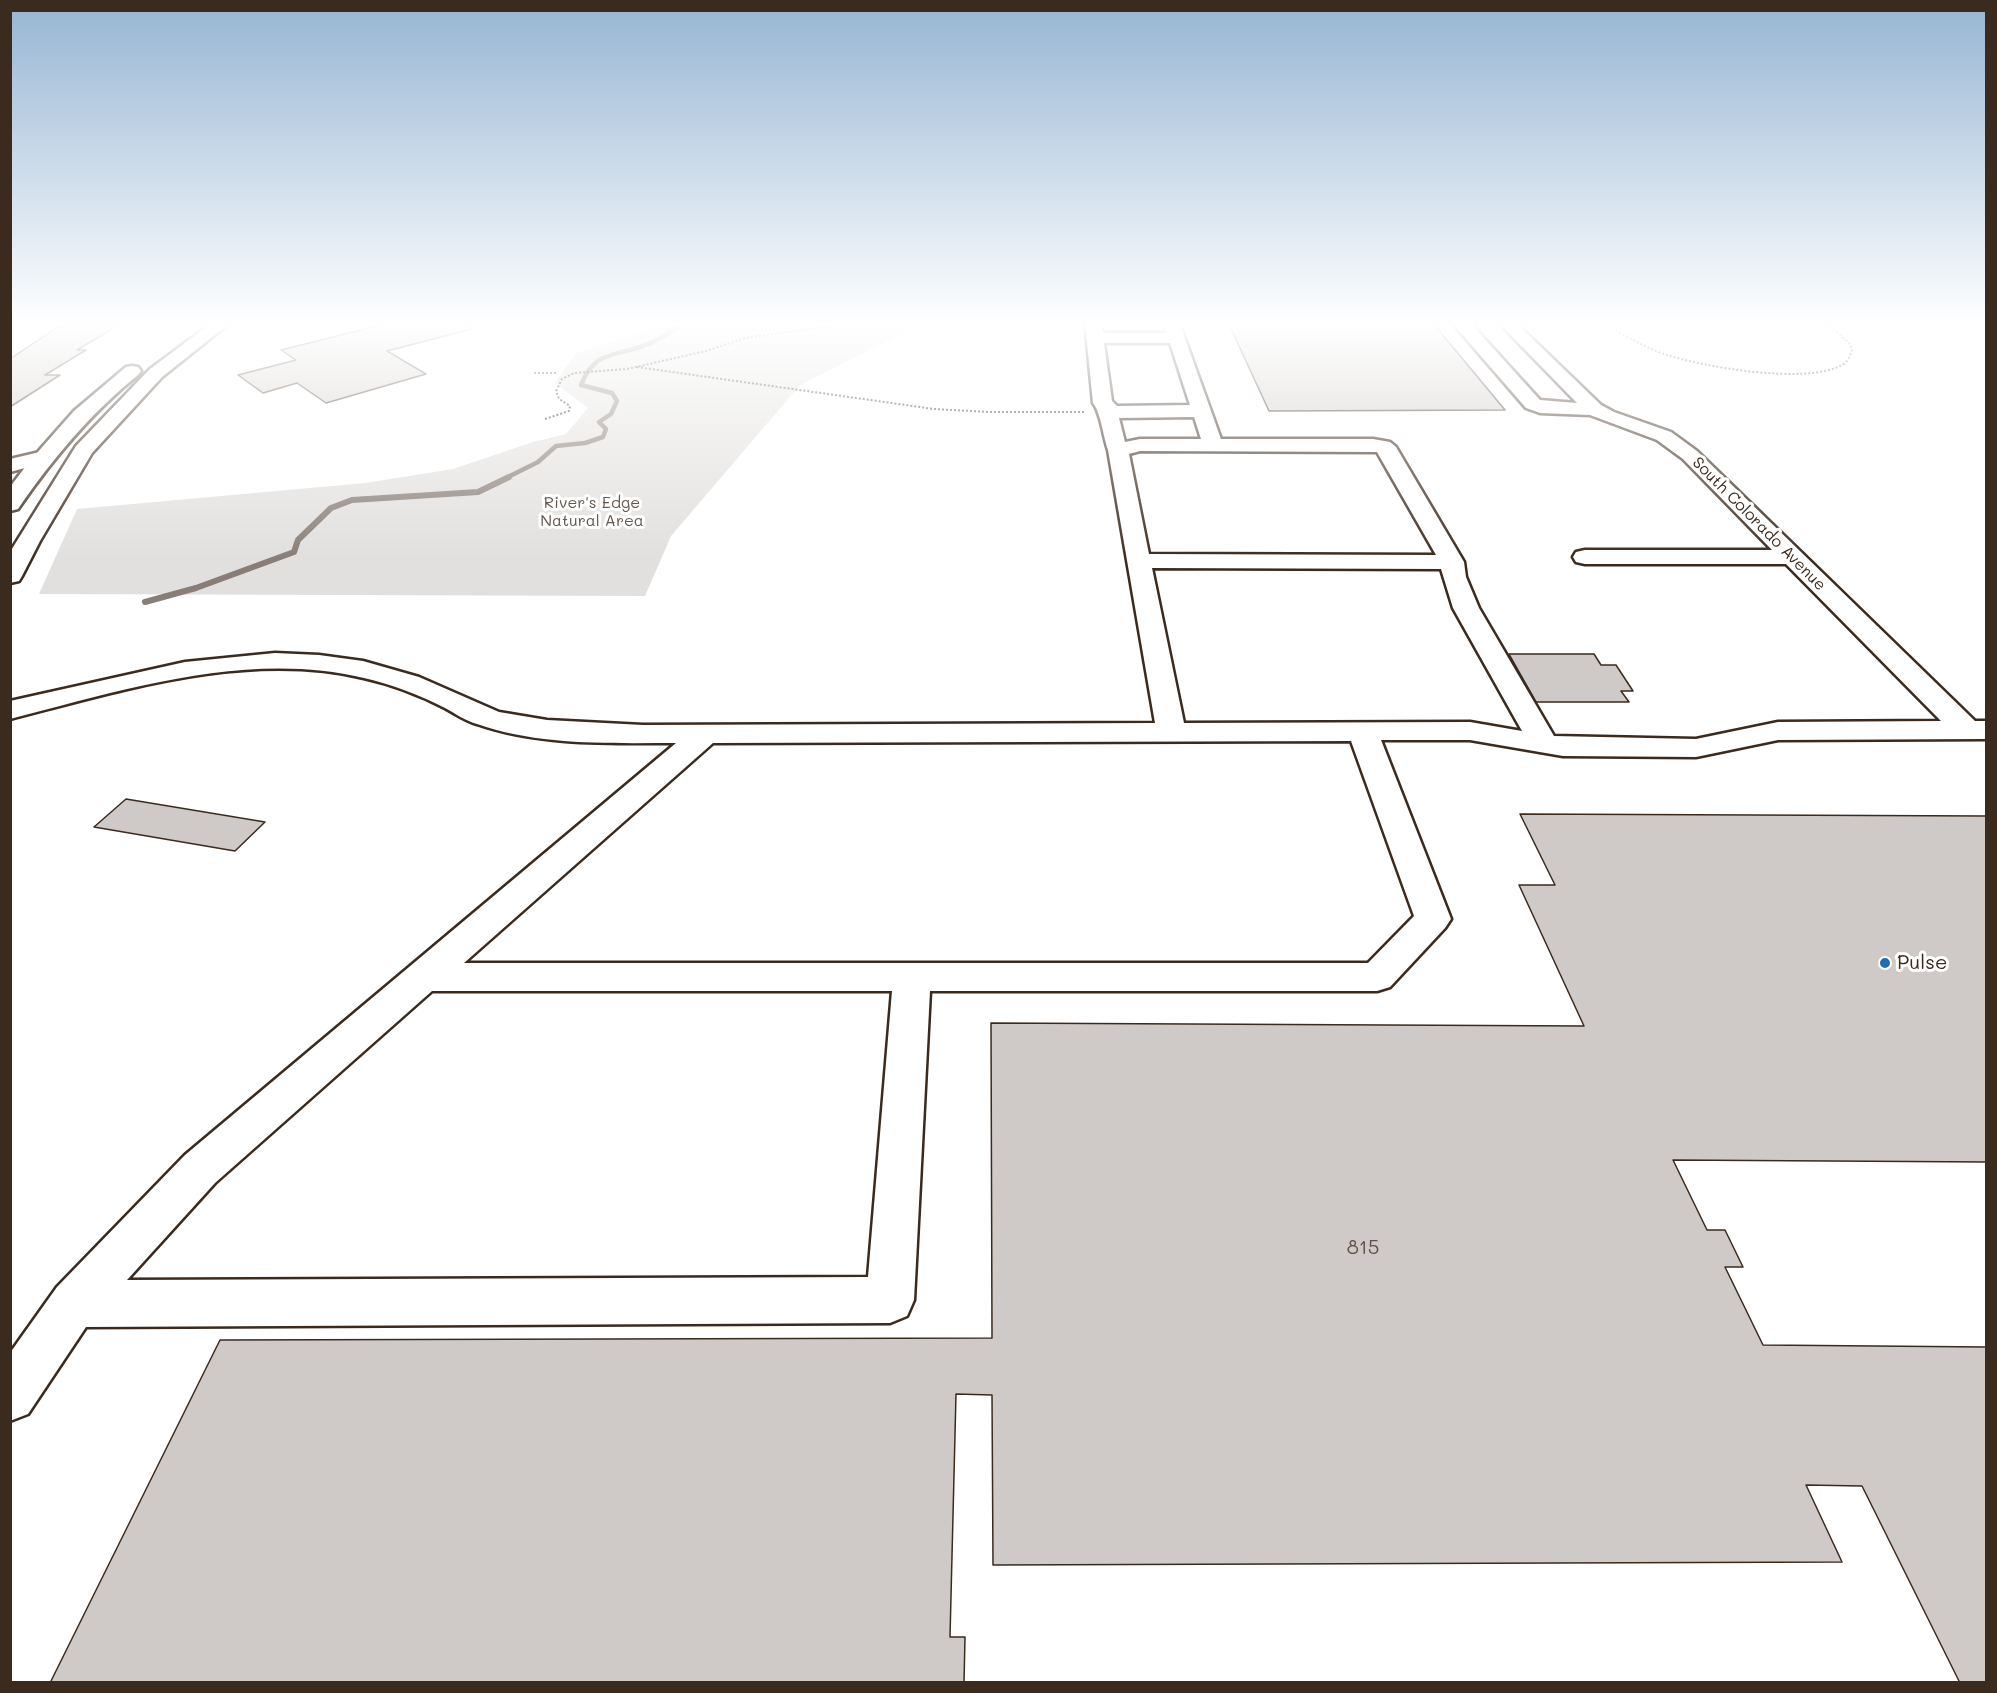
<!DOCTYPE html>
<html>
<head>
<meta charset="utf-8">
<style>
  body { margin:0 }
  #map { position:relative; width:1997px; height:1693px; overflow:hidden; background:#fff; font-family:Mali,sans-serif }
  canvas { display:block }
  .frame { position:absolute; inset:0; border:12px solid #3b2a1e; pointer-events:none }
</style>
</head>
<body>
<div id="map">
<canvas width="1997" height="1693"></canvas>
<div class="frame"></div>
</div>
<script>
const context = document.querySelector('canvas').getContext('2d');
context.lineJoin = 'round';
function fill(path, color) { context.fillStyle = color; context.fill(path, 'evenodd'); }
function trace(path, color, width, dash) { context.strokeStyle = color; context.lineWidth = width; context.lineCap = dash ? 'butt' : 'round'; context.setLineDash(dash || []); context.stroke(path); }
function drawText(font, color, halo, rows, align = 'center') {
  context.font = font + ' Mali,sans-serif'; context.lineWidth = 6; context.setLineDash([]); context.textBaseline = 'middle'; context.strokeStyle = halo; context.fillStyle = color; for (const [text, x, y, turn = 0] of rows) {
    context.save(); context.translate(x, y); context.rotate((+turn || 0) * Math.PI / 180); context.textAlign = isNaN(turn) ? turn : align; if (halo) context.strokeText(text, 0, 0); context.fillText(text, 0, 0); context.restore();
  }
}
fill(new Path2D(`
  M657,322h269l-126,63 -129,151 -26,60 -606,-2 38,-85 288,-26 88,-14 80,-27 33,-8 22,-26 -33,-25 21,-30 68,-22z`), '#e2e0de');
trace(new Path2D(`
  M506,478l32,-16 18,-16 29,-3 18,-6 3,-8 -7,-7 12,-8 6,-13 -5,-8 -31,-8c13,-33 29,-28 59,-38 16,-5 31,-14 44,-25`), '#887e77', 4.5);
trace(new Path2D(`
  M145,602l51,-14 98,-36 4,-12 33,-32 21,-8 126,-8 31,-15`), '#887e77', 6);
fill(new Path2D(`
  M1973,322h13v7z`), '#bcb6b3');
const building = new Path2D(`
  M393,322h78l1,7 -85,22 39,23 -100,29 -29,-20 -34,10 -25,-18 58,-15 -15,-10z
  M1228,322h204l73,88 -236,1z
  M59,326h58l-40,24h9l-41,25h15l-50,32v-48z
  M1509,654h85l7,11h15l17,26h-12l8,11h-93z
  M126,799l139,23 -30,29 -141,-24z
  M1520,814l466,2v346l-313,-2 34,70h18l18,37h-18l38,78 223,2v336h-26l-98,-197 -56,-1 36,77 -849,3 -1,-170 -36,-1 -6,243h15l-1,46h-914l170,-343 772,-2 -1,-315 593,3 -65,-141h36z`);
fill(building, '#cfcac7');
trace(building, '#3b2a1e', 1.5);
const minor = new Path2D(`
  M1085,322h16l2,11h63l-3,-11h16l42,117h152l17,3 6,5 68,115 2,15 13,31 75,128 142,3 82,-17 163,-1 -155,-157h-201l-9,-2 -3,-5 3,-5 9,-2h187l-89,-91 -26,-19 -67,-25 -50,-2 -14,-5 -71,-82 2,-4h16l-1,3 68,75 37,3 -79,-81h17l86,83 13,7 57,20 26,19 278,270h11v18l-208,1 -82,17 -133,-1 -93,-16h-89l70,179 -6,9 -55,59 -13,4h-447l-16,309 -7,16 -17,7 -804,4 -58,87 -18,7v-68l47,-66 128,-132 491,-412c-64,0 -137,3 -199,-19 -11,-3 -21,-10 -32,-16 -25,-13 -54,-24 -81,-30 -116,-28 -241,12 -354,41v-18l175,-39 90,-9 44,2 44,6 56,16 80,35 48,8 96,5 512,-2 -47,-273c-5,-14 -7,-37 -15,-47zM1104,343h66l20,62 -73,1 -5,-5zM1194,417l7,22h-61l-15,3 -6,-24zM1140,451l237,1 59,103 -287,-1 -20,-100zM1152,568l289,1 12,39 69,123 -52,-9 -286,1zM1351,741l63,175 -46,47h-904l249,-220zM432,991h460l-24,286 -741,3 88,-97z
  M44,451l7,2 3,4 -3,4 -41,11v-13z`);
const major = new Path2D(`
  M213,322h18l-69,55 -70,76 -52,88 -18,35 -3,5 -9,2v-31l66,-106 74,-77z
  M132,366l6,1 3,4 -3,4c-48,39 -85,83 -120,134l-8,2v-24l19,-25 45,-51 52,-44z`);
trace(minor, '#3b2a1e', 5);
trace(major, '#3b2a1e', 5);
trace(new Path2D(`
  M1602,322c20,12 40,24 62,32 39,13 142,31 178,11 6,-3 8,-9 10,-15l-3,-7 -12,-11 -16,-10
  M637,367l297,42 55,3h95
  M534,373h24
  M545,419l24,-8 1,-5 -11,-7 -3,-8 6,-12 12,-6 53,-4 79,-18 39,-13 115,-16`), '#3b2a1e', 2, [2, 2]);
fill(minor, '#fff');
fill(major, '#fff');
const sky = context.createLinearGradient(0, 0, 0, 559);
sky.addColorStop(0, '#96b5d3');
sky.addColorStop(0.58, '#fff');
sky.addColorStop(1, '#ffffff00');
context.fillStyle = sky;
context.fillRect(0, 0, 1997, 559);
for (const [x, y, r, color] of [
  [1885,963,6,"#1f6fb2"]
]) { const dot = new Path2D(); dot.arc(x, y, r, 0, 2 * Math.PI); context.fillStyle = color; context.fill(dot); trace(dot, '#fff', 2); }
drawText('16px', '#65584e', '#fff', [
  ["River's Edge",592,503],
  ["Natural Area",592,521]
]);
drawText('16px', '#3b2a1e', '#fff', [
  ["South Colorado Avenue",1759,524,45]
]);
drawText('20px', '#3b2a1e', '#fff', [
  ["Pulse",1897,963]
], 'left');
drawText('20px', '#605248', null, [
  ["815",1363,1248]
]);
</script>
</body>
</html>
